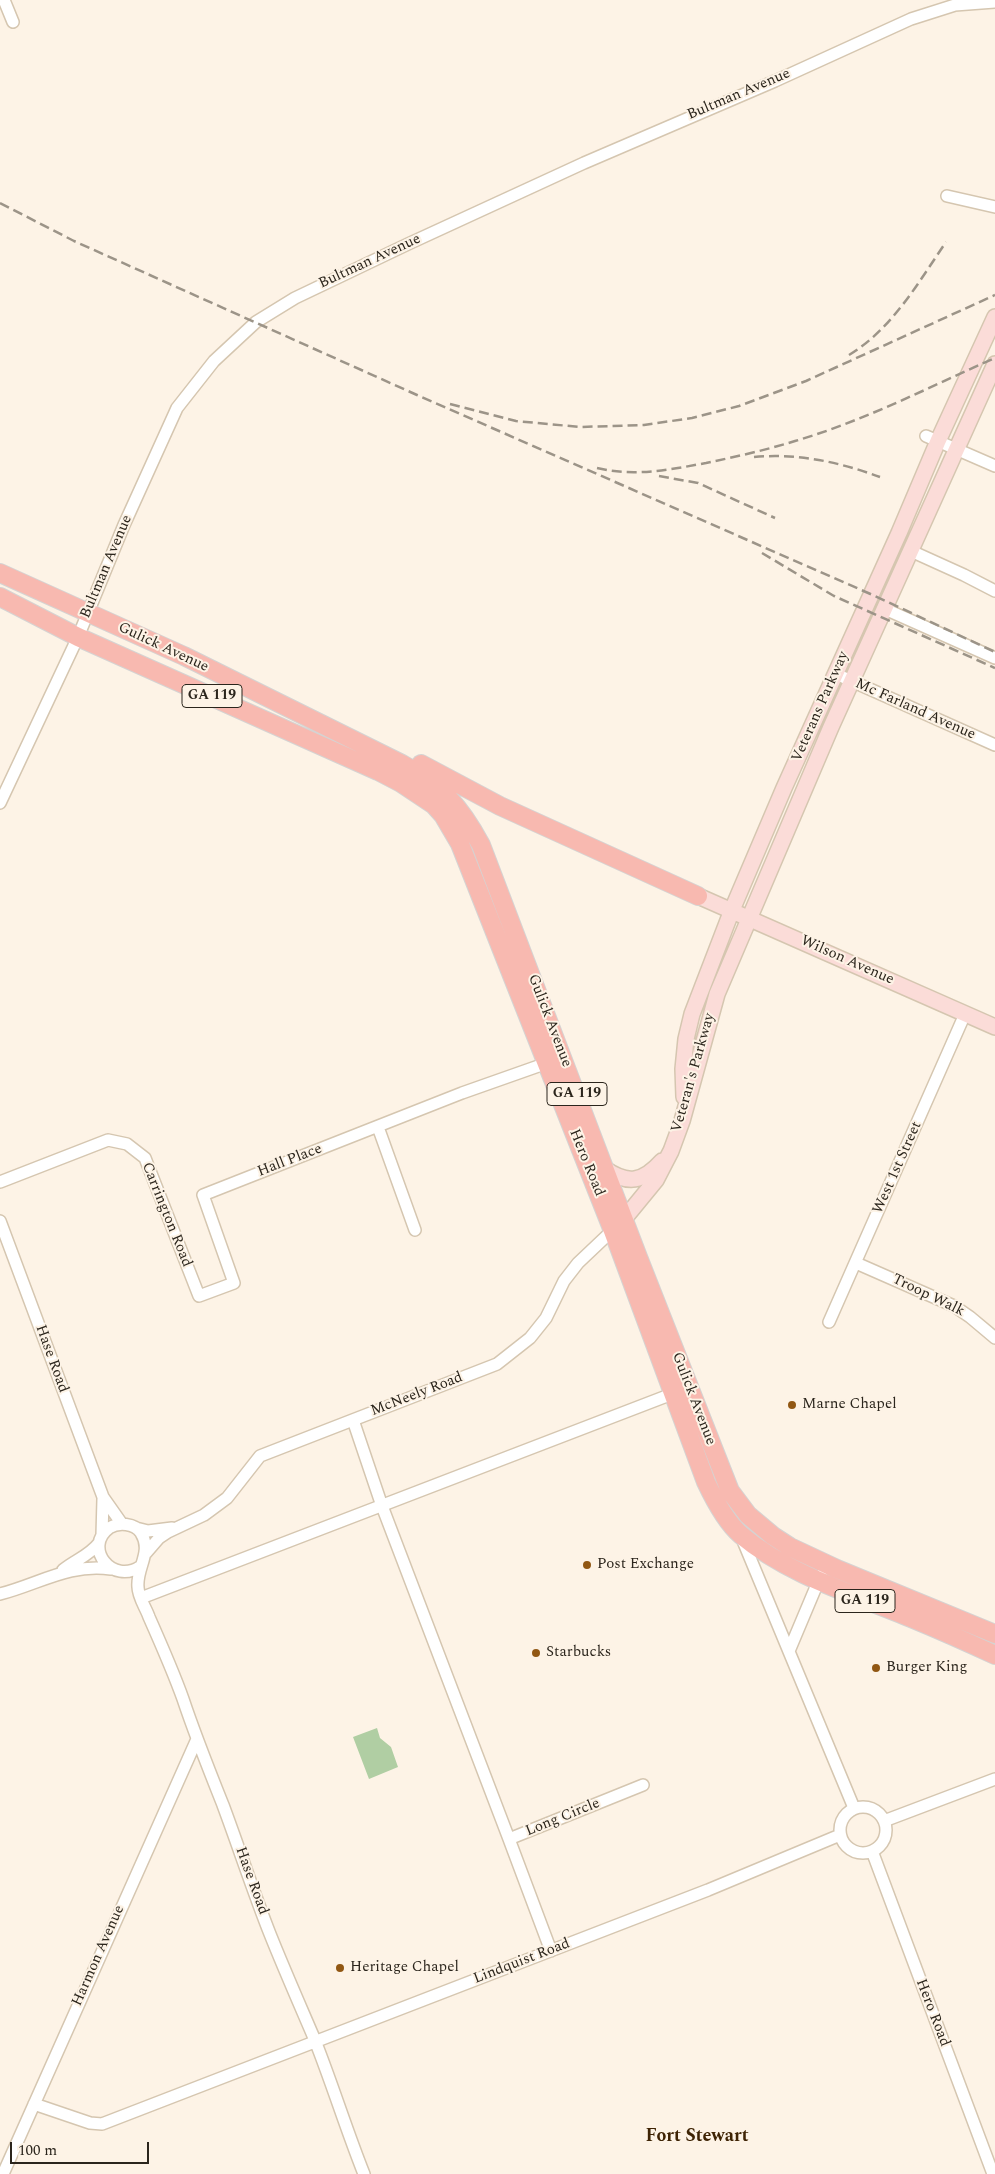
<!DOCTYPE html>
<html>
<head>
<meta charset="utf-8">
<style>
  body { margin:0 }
  #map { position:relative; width:995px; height:2174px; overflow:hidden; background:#fdf3e6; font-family:Spectral,serif }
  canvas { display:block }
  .scale { position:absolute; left:10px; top:2142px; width:139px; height:22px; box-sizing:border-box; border:2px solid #2b251c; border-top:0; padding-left:6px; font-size:15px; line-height:18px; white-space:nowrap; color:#2b251c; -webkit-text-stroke:4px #fdf3e6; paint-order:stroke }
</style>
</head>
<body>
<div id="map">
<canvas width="995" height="2174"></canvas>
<div class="scale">100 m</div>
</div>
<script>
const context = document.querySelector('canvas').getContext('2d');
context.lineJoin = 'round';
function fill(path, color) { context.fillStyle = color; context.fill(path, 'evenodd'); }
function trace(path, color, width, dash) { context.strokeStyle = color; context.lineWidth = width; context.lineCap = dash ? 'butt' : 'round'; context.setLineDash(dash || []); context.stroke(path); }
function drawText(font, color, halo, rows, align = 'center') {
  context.font = font + ' Spectral,serif'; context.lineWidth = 4; context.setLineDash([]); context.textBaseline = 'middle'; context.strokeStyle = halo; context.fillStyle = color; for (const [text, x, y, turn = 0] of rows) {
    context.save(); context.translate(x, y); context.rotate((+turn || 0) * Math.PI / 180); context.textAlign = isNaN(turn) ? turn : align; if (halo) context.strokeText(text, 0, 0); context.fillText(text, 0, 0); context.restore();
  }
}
fill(new Path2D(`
  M377,1728l3,10 11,9 7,20 -29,12 -16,-42z`), '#b0cea3');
const street = new Path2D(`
  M4,0l9,22
  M947,196l48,11
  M926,436l69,30
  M911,551l53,24 31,16
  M885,609l110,49
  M836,674l159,71
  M0,803l78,-166 46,-112 53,-117 37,-47 42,-39 39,-24 113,-54 176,-81 191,-82 136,-62 44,-14 40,-3
  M378,1127l37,103
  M0,1182l108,-42 19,4 18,14 54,138 35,-13 -31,-88 259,-102 85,-30
  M0,1221l103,276 19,27
  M856,1263l98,43 16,11 25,21
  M829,1322l136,-308
  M353,1420l29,86 127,333
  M136,1528l12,3 24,-3
  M102,1535l1,-36
  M741,1536l113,272
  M146,1553l13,-15 9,-6 36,-17 23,-17 33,-42 237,-92 33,-26 16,-20 18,-37 14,-18 38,-36
  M141,1566c-29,20 -58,-19 -32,-38 9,-6 26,-5 32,5 12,19 -5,35 -3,54 0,10 8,21 11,30 12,27 24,54 34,82 12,36 26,71 40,106 16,43 30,86 47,129 14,35 29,69 44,104 18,45 32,91 50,136
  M63,1570c12,-10 26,-14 36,-27
  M0,1594c39,-10 69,-31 111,-25
  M141,1598l531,-204
  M789,1651l32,-76
  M840 1830a23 23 0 1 1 46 0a23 23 0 1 1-46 0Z
  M884,1821l111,-42
  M872,1851l121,323
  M551,1951l-42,-112 134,-54
  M34,2104l56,19 12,1 606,-234 132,-55
  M3,2174l194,-435`);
const secondary = new Path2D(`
  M698,896l297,131
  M684,1097l-1,-28 3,-30 6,-25 40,-104 52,-122 115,-255 39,-92 57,-124
  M605,1169c23,16 38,13 57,-8
  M624,1219l32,-39 15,-29 11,-30 35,-127 114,-267 164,-363`);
const primary = new Path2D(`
  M0,573l184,83 218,108c39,21 58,42 79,81l157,412 92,234 18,24 25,21 17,11 47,22 158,65
  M0,597l78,40 300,134 23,12 33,22 9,10 17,29 153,387 93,251c8,17 21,41 35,53 47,40 115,60 170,83 29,12 56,24 84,37
  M421,764l79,42 198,90`);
trace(street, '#d5c6b0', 14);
trace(secondary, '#d5c6b0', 18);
trace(primary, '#d5d3d2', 20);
trace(street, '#fff', 11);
trace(secondary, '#fbdcd8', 15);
trace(primary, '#f8b9b0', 18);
trace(new Path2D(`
  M0,203l74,38 343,154 458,201 120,56
  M849,355c43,-26 69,-72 97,-113
  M450,404l66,17 64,6 64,-2 48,-7 47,-12 67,-25 189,-86
  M754,457c44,-4 85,5 126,20
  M597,468c37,9 71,2 109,-5 29,-6 60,-13 89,-22 69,-20 134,-54 200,-83
  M659,476l39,7 77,35
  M762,553l72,43 161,72`), '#9c9488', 2.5, [10, 5]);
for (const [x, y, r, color] of [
  [792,1405,5,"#915713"],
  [587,1565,5,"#915713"],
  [536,1653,5,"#915713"],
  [876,1668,5,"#915713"],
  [340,1968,5,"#915713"]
]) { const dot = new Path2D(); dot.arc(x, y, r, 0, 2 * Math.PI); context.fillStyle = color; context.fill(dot); trace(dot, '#fdf3e6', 2); }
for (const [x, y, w] of [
  [212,696,60],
  [577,1094,60],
  [865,1601,60]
]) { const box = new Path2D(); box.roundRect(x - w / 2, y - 11.5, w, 23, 4); context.fillStyle = '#fdf3e6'; context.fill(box); trace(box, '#2b251c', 1); }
drawText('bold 14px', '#2b251c', null, [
  ["GA 119",212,696],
  ["GA 119",577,1094],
  ["GA 119",865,1601]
]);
drawText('15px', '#2b251c', '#fdf3e6', [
  ["Bultman Avenue",739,95,-23],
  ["Bultman Avenue",370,262,-25],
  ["Bultman Avenue",107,567,-67],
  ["Gulick Avenue",163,648,25],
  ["Veterans Parkway",821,707,-66],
  ["Mc Farland Avenue",915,710,24],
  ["Wilson Avenue",847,961,24],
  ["Gulick Avenue",549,1021,69],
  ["Veteran's Parkway",694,1073,-74],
  ["Hall Place",290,1161,-21],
  ["Hero Road",586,1163,68],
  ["West 1st Street",898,1168,-66],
  ["Carrington Road",166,1215,68],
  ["Troop Walk",928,1296,26],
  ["Hase Road",51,1359,70],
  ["McNeely Road",417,1395,-21],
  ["Gulick Avenue",693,1399,69],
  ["Long Circle",563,1818,-22],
  ["Hase Road",251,1881,70],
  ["Harmon Avenue",99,1956,-66],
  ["Lindquist Road",522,1962,-21],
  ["Hero Road",932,2013,69]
]);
drawText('15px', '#2b251c', '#fdf3e6', [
  ["Marne Chapel",802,1405],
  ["Post Exchange",597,1565],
  ["Starbucks",546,1653],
  ["Burger King",886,1668],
  ["Heritage Chapel",350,1968]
], 'left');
drawText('bold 18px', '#3e2304', '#fdf3e6', [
  ["Fort Stewart",697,2137]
]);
</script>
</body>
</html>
